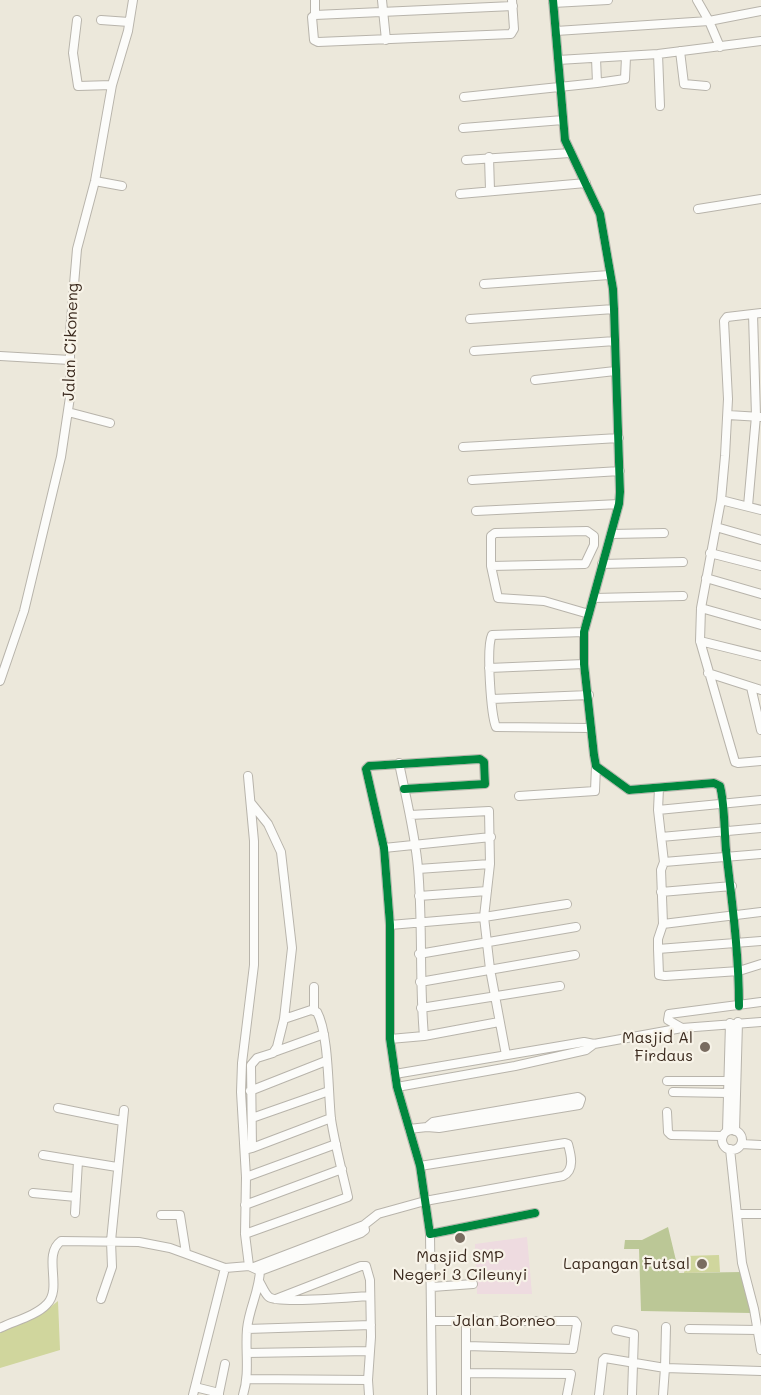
<!DOCTYPE html>
<html>
<head>
<meta charset="utf-8">
<style>
  body { margin:0 }
  canvas { display:block; background:#ece8db }
</style>
</head>
<body>
<canvas width="761" height="1395"></canvas>
<script>
const context = document.querySelector('canvas').getContext('2d');
context.lineJoin = 'round';
function fill(path, color) { context.fillStyle = color; context.fill(path, 'evenodd'); }
function trace(path, color, width, dash) { context.strokeStyle = color; context.lineWidth = width; context.lineCap = dash ? 'butt' : 'round'; context.setLineDash(dash || []); context.stroke(path); }
function drawText(font, color, halo, rows, align = 'center') {
  context.font = font + ' Mali,sans-serif'; context.lineWidth = 4.5; context.setLineDash([]); context.textBaseline = 'middle'; context.strokeStyle = halo; context.fillStyle = color; for (const [text, x, y, turn = 0] of rows) {
    context.save(); context.translate(x, y); context.rotate((+turn || 0) * Math.PI / 180); context.textAlign = isNaN(turn) ? turn : align; if (halo) context.strokeText(text, 0, 0); context.fillText(text, 0, 0); context.restore();
  }
}
fill(new Path2D(`
  M527,1237l5,57h-55l-2,-50z`), '#eedbe0');
fill(new Path2D(`
  M719,1255l1,17 -36,1 1,-17z
  M58,1301l2,49 -60,18v-37l44,-19z`), '#d0d69d');
fill(new Path2D(`
  M668,1227l11,46 63,-1 9,41 -110,-2 -2,-62h-15l1,-9h17z`), '#bbc796');
const street = new Path2D(`
  M315,0v15l-3,2 2,23 4,2 193,-8 3,-5 -2,-29
  M382,0l4,40
  M553,0l12,140 35,74 13,75 1,20 6,183 -1,12 -35,128v32l10,91 2,11 33,24 85,-7 6,3c5,20 4,43 6,64 6,52 13,104 13,156
  M697,0l12,21 11,26
  M553,3l55,-3
  M315,15l198,-9
  M77,20l-4,33 5,33 34,-1
  M101,20l28,2
  M556,31l153,-10 52,-10
  M680,51l4,33 22,2
  M658,54l2,52
  M558,60l100,-6 103,-13
  M597,83l28,-4 1,-22
  M464,97l133,-14 -1,-25
  M463,128l100,-8
  M489,157l1,33
  M466,160l104,-7
  M95,181l27,5
  M460,194l126,-11
  M698,209l63,-10
  M484,284l125,-9
  M761,313l-34,4 -3,4 4,78 -3,57 -4,44 -20,108 -1,33 35,121 3,1 23,-2
  M470,319l144,-10
  M474,351l141,-10
  M0,356l70,4
  M535,380l80,-9
  M68,412l42,11
  M728,415l33,2
  M463,447l156,-9
  M472,480l148,-9
  M721,500l40,10
  M748,506l8,-90 -3,-102
  M476,511l143,-7
  M716,527l45,13
  M611,534l53,-1
  M710,553l51,13
  M602,564l81,-2
  M491,566v-30l4,-3 92,-2 7,5v9l-9,19 -94,2 7,32 46,3 45,13
  M706,578l55,16
  M594,598l89,-2
  M701,608l60,17
  M584,632l-92,3c-6,12 -1,80 4,92l94,1
  M700,641l61,15
  M489,668l95,-4
  M708,673l53,17
  M0,681l24,-70 37,-154 9,-60v-65l7,-83 18,-68 17,-96 16,-54 5,-31
  M751,687l10,43
  M492,699l97,-4
  M399,763c7,35 16,70 19,105 5,56 1,112 6,168
  M248,776l6,65v124l-12,98 -1,29 5,85 -1,57 4,32
  M404,789l81,-5 -1,-22 -4,-3 -111,7 -3,3 18,79 6,77v114l7,48 23,79 10,68 105,-21
  M519,796l76,-5 1,-25
  M658,810l103,-10
  M410,815l79,-4 1,53 -6,53 6,52 16,86
  M661,837l100,-9
  M384,848l107,-11
  M664,862l97,-8
  M418,869l72,-5
  M661,892l71,-6
  M419,896l68,-5
  M663,924l98,-12
  M390,925l94,-8 83,-13
  M761,941l-103,8 1,26 6,1 74,-5 22,-7
  M658,949v-10l5,-15 -2,-54 3,-8 -6,-52 1,-22
  M419,954l157,-27
  M420,982l155,-27
  M421,1008l139,-22
  M314,1010v-23
  M682,1028l-14,-8 1,-6 92,-12
  M390,1039l34,-3 75,-14
  M274,1052l50,-18
  M395,1074l189,-32 10,2 88,-16 79,-6
  M667,1081h62
  M397,1087l118,-21 71,-16 8,-6
  M250,1091l76,-30
  M673,1092l55,1
  M58,1108l64,13
  M667,1112l1,20 3,3 52,1
  M252,1118l77,-27
  M409,1129l18,-2 12,1 140,-23 2,-6 -3,-2 -145,25 -6,5
  M722 1140a10 10 0 1 1 20 0a10 10 0 1 1-20 0Z
  M727,1131l3,-108
  M735,1131l3,-109
  M741,1144l20,1
  M252,1148l79,-30
  M730,1149l12,114 12,46 7,41
  M245,1150l7,-2 -1,-83 6,-7 16,-5 4,-6 7,-28 8,-71 -11,-96 -13,-28 -17,-21
  M43,1155l74,12
  M246,1177l90,-33
  M33,1193l43,4
  M245,1205l97,-36
  M75,1213l3,-52
  M737,1214h24
  M161,1215h19l6,38
  M245,1234l103,-37c-6,-26 -13,-52 -17,-78 -3,-28 -2,-85 -14,-107l-6,-2 -27,9
  M430,1234l2,161
  M254,1267l110,-42 14,-11 47,-13 138,-25c12,-6 8,-21 5,-32l-3,-1 -145,23
  M259,1281c3,5 6,13 10,16 9,7 86,0 101,-1
  M432,1287l41,-3
  M101,1299l11,-32 -1,-26 13,-131
  M276,1299l85,-33h5l4,14 1,57 -3,43 1,15
  M432,1321h143l2,3 -4,25 -107,-3
  M466,1321v74
  M0,1328c14,-7 36,-12 47,-24 16,-16 -5,-49 14,-63l78,1 31,6 55,20 24,-2 11,5 101,-38 4,-3 -1,-5
  M247,1329l124,-4
  M689,1329l69,1
  M616,1330l18,4 -2,61
  M247,1353l123,-2
  M467,1373l104,1 -4,21
  M247,1379l121,1
  M195,1387l24,6v2
  M219,1393l6,-29
  M193,1395l32,-127
  M243,1395c7,-22 2,-44 4,-66 2,-21 13,-39 13,-60
  M599,1395l4,-35 2,-2 60,10 1,-41
  M663,1395l2,-27 96,3`);
trace(street, '#b8b4ab', 10);
trace(street, '#fcfcfa', 8);
trace(new Path2D(`
  M553,0l12,140 35,74 13,75 1,20 6,183 -1,12 -35,128v32l10,91 2,11 33,24 85,-7 6,3c5,20 4,43 6,64 6,52 13,104 13,156
  M404,789l81,-5 -1,-22 -4,-3 -111,7 -3,3 18,79 6,77v114l7,48 23,79 10,68 105,-21`), '#00873e', 8);
for (const [x, y, r, color] of [
  [705,1047,6,"#796c60"],
  [460,1238,6,"#796c60"],
  [702,1264,6,"#796c60"]
]) { const dot = new Path2D(); dot.arc(x, y, r, 0, 2 * Math.PI); context.fillStyle = color; context.fill(dot); trace(dot, '#f7f3e8', 2); }
drawText('16px', '#3b2a1e', '#f7f3e8', [
  ["Jalan Cikoneng",71,342,-88],
  ["Jalan Borneo",504,1321]
]);
drawText('16px', '#3b2a1e', '#f7f3e8', [
  ["Masjid Al",693,1038],
  ["Firdaus",693,1056],
  ["Masjid SMP",460,1257,"center"],
  ["Negeri 3 Cileunyi",460,1275,"center"],
  ["Lapangan Futsal",690,1264]
], 'right');
</script>
</body>
</html>
